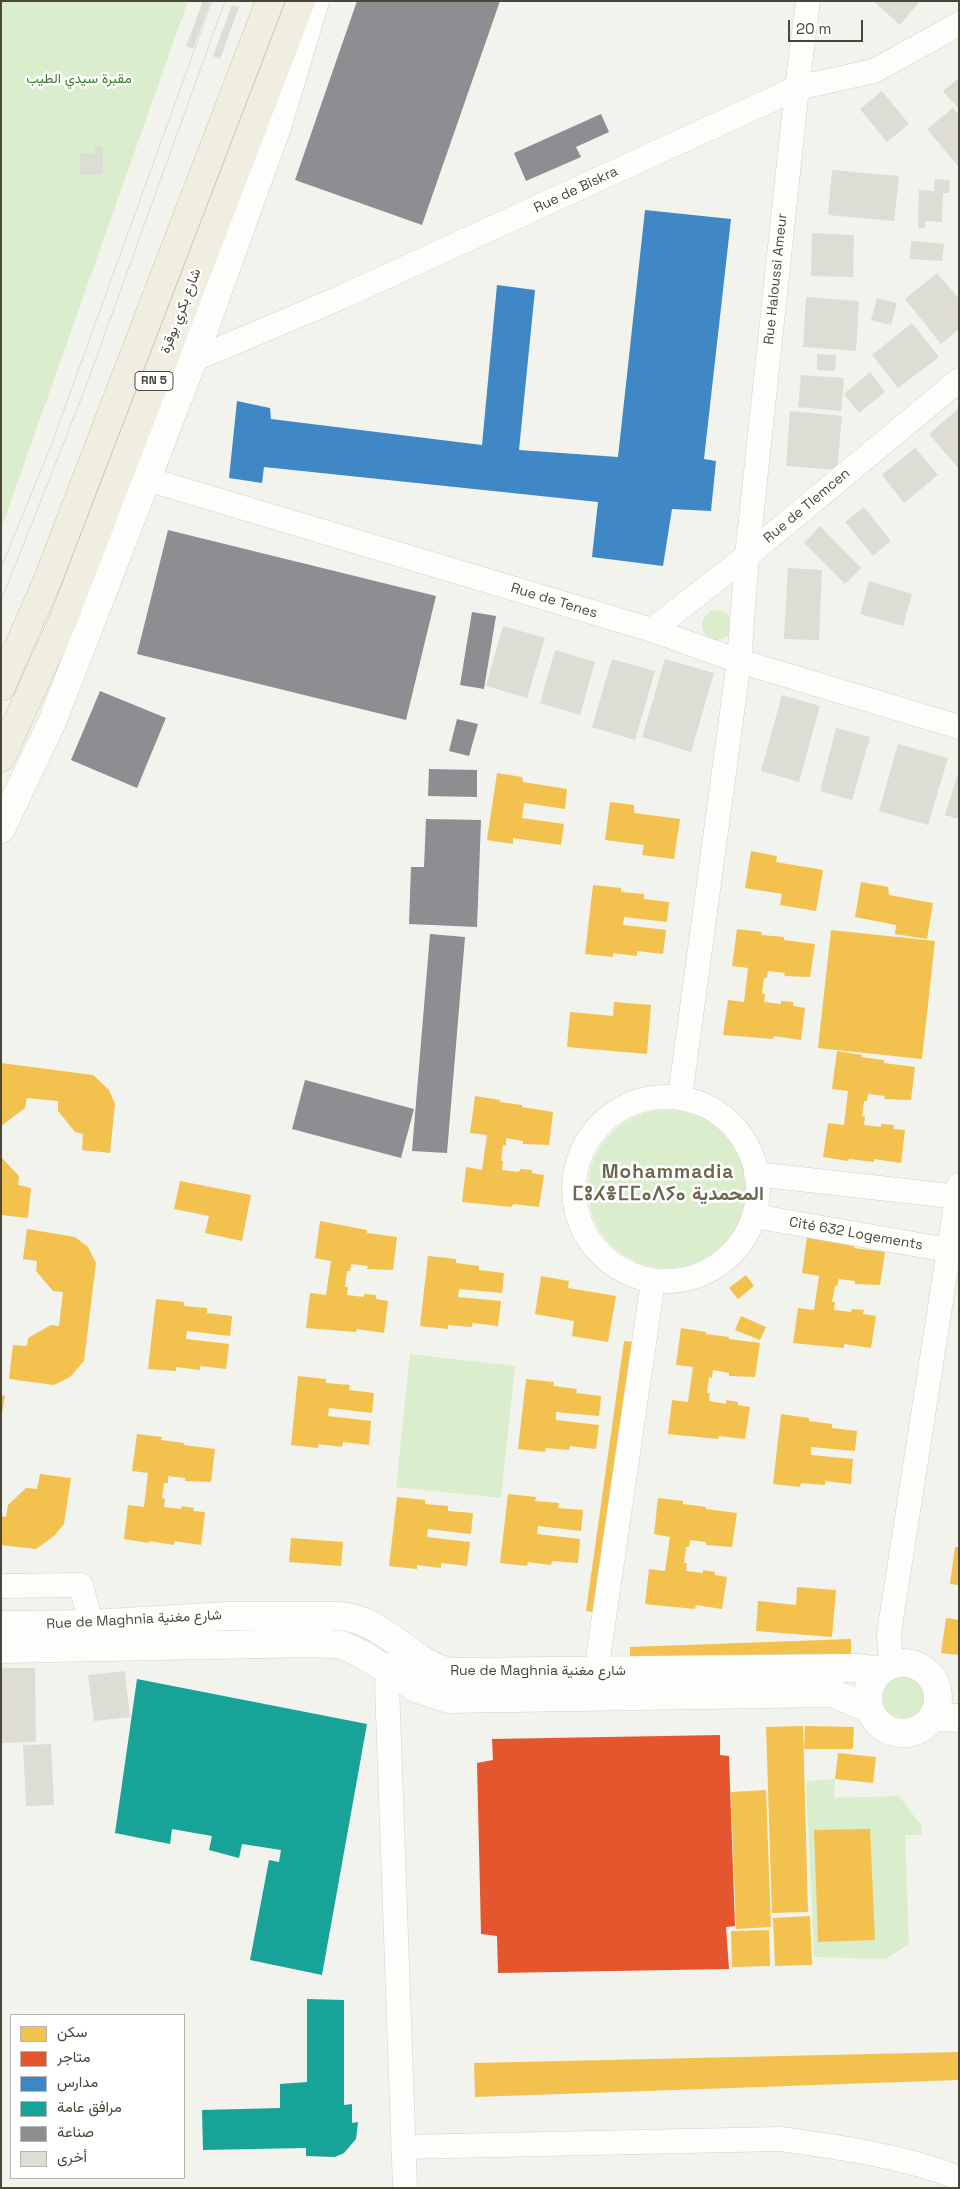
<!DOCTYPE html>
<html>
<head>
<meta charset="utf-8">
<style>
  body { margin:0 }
  #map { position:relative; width:960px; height:2189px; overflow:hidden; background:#f3f3ed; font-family:"Space Grotesk",Vazirmatn,sans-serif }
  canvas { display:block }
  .frame { position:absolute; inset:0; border:2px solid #4a4738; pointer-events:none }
  .legend { position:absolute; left:10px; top:2014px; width:175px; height:165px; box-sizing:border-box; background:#fff; border:1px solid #b7b5af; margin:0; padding:6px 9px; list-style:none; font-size:15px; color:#4a4738 }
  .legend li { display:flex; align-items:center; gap:10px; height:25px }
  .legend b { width:25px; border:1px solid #b7b5af }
  .scale { position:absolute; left:788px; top:20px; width:75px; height:22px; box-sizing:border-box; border:2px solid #4a4738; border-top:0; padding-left:6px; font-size:15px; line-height:18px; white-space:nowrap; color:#4a4738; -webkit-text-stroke:4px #fff; paint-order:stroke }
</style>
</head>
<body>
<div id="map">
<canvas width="960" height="2189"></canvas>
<div class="frame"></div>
<ul class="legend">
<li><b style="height:14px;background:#f2c14e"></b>سكن</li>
<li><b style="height:14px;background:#e4572e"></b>متاجر</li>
<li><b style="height:14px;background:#3f88c5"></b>مدارس</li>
<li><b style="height:14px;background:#17a398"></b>مرافق عامة</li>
<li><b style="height:14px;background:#8d8d92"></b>صناعة</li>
<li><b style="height:14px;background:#dddcd5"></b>أخرى</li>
</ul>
<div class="scale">20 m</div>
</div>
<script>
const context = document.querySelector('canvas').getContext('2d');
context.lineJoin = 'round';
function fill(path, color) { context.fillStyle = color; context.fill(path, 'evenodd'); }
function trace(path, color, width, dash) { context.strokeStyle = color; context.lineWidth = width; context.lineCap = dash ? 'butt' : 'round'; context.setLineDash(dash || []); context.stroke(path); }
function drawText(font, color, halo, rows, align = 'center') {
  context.font = font + ' "Space Grotesk",Vazirmatn,"Noto Sans Tifinagh",sans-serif'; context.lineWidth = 5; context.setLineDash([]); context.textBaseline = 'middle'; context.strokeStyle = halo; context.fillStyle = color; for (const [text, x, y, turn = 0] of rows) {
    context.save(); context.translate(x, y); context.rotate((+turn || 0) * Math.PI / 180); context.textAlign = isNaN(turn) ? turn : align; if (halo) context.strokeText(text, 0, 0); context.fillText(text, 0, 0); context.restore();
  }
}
fill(new Path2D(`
  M1,1h187l-187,528z
  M702 625a15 15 0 1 1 30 0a15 15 0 1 1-30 0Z
  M588 1189a79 79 0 1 1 158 0a79 79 0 1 1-158 0Z
  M410,1354l105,12 -14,132 -105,-11z
  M878 1697a25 25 0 1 1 50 0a25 25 0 1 1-50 0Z
  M835,1779l-1,19 65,-2 22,29 1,10h-17l4,109 -24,15 -71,-2 -8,-176z`), '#daeece');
fill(new Path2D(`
  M497,773l25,4 1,5 44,7 -2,20 -41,-6 -2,15 42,6 -3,21 -48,-7v6l-26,-4z
  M610,802l24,3v8l46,6 -6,40 -32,-4 2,-10 -39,-5z
  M751,851l26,5 -1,6 47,8 -7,41 -36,-6 2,-11 -37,-6z
  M861,882l27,5 1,8 44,8 -6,36 -32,-5 1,-9 -41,-8z
  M593,885l28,3v4l23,2v5l25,3 -2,20 -43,-5 -1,8 43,5 -3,24 -26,-3v5l-24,-3v4l-28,-3z
  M737,929l25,3 -1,3 23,2v3l31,4 -5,33 -26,-1 1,-3 -17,-2 -1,7h-3l-2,16h3l-1,8 17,2v-3l12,1v4l12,2 -4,32 -27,-4 -1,3 -50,-4 5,-35 16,2 4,-34 -16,-2z
  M831,930l104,11 -13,118 -104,-11z
  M614,1002l37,3 -4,49 -80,-7 3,-35 43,4z
  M837,1051l25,4 -1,2 23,3v3l31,4 -4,33 -27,-1 1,-3 -17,-2 -1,7h-3l-2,15 3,1 -1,8 17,2v-3l13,1 -1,4 12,1 -4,33 -27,-4v3l-25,-3 -1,2 -25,-4 5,-34 16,2 4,-34 -16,-2z
  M1,1063l92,12 16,15 6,14 -5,49 -28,-3 1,-16 -8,-2 -17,-21v-10l-31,-3 -2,10 -24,18z
  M475,1096l25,4v2l22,3v2l31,5 -4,33 -26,-1v-3l-17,-3v8l-3,-1 -2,16h2l-1,9 17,2 1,-3 12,1v3l12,2 -5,32 -26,-3 -1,3 -50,-5 4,-35 16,3 5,-35 -17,-2z
  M1,1157l18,19 -1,9 13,3 -3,30 -27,-3z
  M180,1181l71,14 -9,46 -37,-8 4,-17 -35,-7z
  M320,1221l47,9v3l30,4 -4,33 -26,-1 1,-3 -17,-2 -1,7h-3l-2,16h3l-1,8 17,2v-3l12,1v4l12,2 -4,32 -27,-4 -1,3 -50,-4 4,-35 16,2 5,-34 -16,-3z
  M27,1229l48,8 13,10 8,16 -12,98 -14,16 -16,8 -45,-6 4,-34 14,1 1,-8 23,-13 8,1 4,-34 -10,-1 -17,-20 1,-10 -14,-2z
  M807,1237l25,3v2l22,4v2l31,4 -5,33 -25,-1v-3l-16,-2 -2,7h-2l-3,16h3l-1,8 17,2 1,-3 12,1 -1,4 13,2 -5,32 -27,-4v4l-51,-5 5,-35 16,2 5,-34 -17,-3z
  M428,1256l28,3v4l23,3v4l25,3 -2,20 -43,-4 -1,8 43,4 -3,25 -26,-3v4l-24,-2v4l-28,-3z
  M746,1275l8,11 -16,13 -9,-11z
  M541,1276l28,5 -1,7 48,8 -8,46 -36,-6 2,-15 -39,-7z
  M156,1299l28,3v4l23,2v5l25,3 -2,20 -43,-5 -1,8 43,5 -3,25 -26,-3v4l-24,-3v4l-28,-2z
  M741,1316l25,11 -6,13 -25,-10z
  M681,1328l25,4v2l23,3v2l31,4 -5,34 -26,-1v-3l-16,-3 -1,8 -3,-1 -2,16h3l-1,8 17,3v-4l12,2v3l12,2 -5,32 -26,-3 -1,3 -50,-5 4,-34 16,2 5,-35 -17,-2z
  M624,1341l12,1 -38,271 -12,-2z
  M298,1376l28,3v4l24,2 -1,5 25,3 -2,20 -43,-5 -1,8 43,5 -2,24 -26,-3 -1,5 -24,-3v4l-27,-3z
  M526,1379l28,3 -1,4 24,3 -1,4 25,3 -2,20 -43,-4v8l43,5 -3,24 -26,-3 -1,4 -23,-2 -1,4 -27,-3z
  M1,1395l4,1 -3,17h-1z
  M781,1414l28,4v3l23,3v4l25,3 -2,20 -44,-4v8l42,4 -2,25 -26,-3v4l-24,-2 -1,4 -27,-3z
  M137,1434l25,3 -1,3 23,3v2l31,4 -4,33 -26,-1v-3l-17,-2v7h-4l-2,15 3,1 -1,8 17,2 1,-3 12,2 -1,3 12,1 -4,33 -27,-4v4l-25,-4v2l-25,-4 4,-34 16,2 4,-34 -16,-2z
  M40,1474l31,4 -7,46 -10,12 -18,13 -35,-4v-29l5,1 2,-12 18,-17 11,1z
  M508,1494l28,3 -1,4 24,2 -1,5 25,2 -2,21 -43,-5 -1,8 43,5 -2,24 -26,-2 -1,4 -23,-3 -1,4 -27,-3z
  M397,1497l28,3v4l23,2v5l25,2 -2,21 -43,-5 -1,8 43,5 -3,24 -26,-3v5l-24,-3v4l-28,-3z
  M658,1498l25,3v3l23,3v2l31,4 -5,34 -26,-2v-3l-16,-2 -1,7h-3l-2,16h3l-1,8 17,2v-3l12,2v3l12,2 -5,32 -26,-4 -1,4 -50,-5 4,-35 16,2 5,-34 -16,-3z
  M291,1538l52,4 -2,24 -52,-4z
  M955,1547h4v38l-9,-1z
  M797,1587l39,3 -4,47 -76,-6 2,-30 38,4z
  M946,1618l13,2v35l-18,-2z
  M851,1639v19l-221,8v-19z
  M803,1726l5,186 -36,1 -6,-186z
  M805,1726l49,1 -1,22h-49z
  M838,1753l38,4 -3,26 -38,-4z
  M766,1790l5,137 -35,2 -5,-137z
  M870,1829l5,111 -57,2 -4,-112z
  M810,1916l2,49 -37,1 -2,-48z
  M769,1930l1,36 -38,1 -1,-36z
  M959,2052v28l-484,17 -1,-34z`), '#f2c14e');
fill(new Path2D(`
  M720,1735v20l9,1 6,170 -9,1 3,42 -231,4 -1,-37 -16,-2 -4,-171 16,-3 -1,-21z`), '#e4572e');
fill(new Path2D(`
  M645,210l86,9 -27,240 12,2 -5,50 -39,-2 -9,57 -71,-9 6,-55 -334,-35 -2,16 -33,-5 8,-77 33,7 1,11 211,26 15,-160 38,5 -16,160 99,7z`), '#3f88c5');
fill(new Path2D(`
  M137,1679l230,45 -45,251 -72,-15 19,-100 10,2 2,-12 -39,-6 -3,14 -30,-8 3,-14 -40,-7 -2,15 -55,-11z
  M307,1999l37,1v105l8,-1v19l6,-1 -2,17 -12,14 -9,4 -29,-1v-8l-103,2 -1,-40 78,-2v-24l27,-2z`), '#17a398');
fill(new Path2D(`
  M357,1h143l-78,224 -127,-45z
  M601,114l8,18 -33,15 5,10 -55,24 -12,-28z
  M168,530l268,66 -30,124 -269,-66z
  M472,612l24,4 -12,73 -24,-4z
  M100,691l66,27 -29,70 -66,-28z
  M457,719l21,5 -9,32 -20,-5z
  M429,769l48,1v27l-49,-1z
  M426,819l55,1 -4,107 -68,-3 2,-57h13z
  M430,934l35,3 -18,216 -35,-2z
  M305,1080l109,29 -13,49 -109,-29z`), '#8d8d92');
fill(new Path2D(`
  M203,1h8l-18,48 -7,-3z
  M873,1h47l-20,24z
  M232,5l7,2 -19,52 -7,-3z
  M959,78v31l-16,-18z
  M882,91l27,33 -22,18 -27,-33z
  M953,108l6,7v52l-32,-38z
  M95,147h8v28h-23v-22h15z
  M832,170l67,6 -5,45 -66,-6z
  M935,179l15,1 -1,13h-6l-1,29 -17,-1v7h-7l1,-38 15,1z
  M812,233l42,2 -1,42 -42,-1z
  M911,241l33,3 -2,17 -32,-2z
  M937,273l22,26v30l-18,15 -36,-45z
  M806,297l53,4 -3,50 -53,-4z
  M877,298l20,5 -6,22 -20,-5z
  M912,323l27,34 -41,31 -26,-33z
  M817,354l19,1 -1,16 -18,-1z
  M870,372l15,20 -26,21 -15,-19z
  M801,375l43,3 -3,33 -43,-4z
  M959,408v61l-30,-35z
  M790,411l52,5 -5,54 -51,-4z
  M915,448l23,27 -34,28 -22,-28z
  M864,507l27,34 -18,15 -28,-34z
  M820,526l41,42 -16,16 -41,-41z
  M788,568l34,2 -3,70 -35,-1z
  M869,581l43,13 -9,32 -43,-12z
  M503,626l42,12 -18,60 -41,-12z
  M555,650l40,12 -15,53 -40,-12z
  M612,659l43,12 -20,69 -43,-13z
  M665,659l49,14 -23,79 -49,-15z
  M782,695l38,11 -21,76 -38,-11z
  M836,728l34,9 -18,63 -32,-9z
  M898,744l50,14 -20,67 -49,-14z
  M958,773h1v46l-14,-4z
  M1,1668h34l1,74 -35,1z
  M125,1671l5,46 -36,4 -6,-46z
  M51,1744l3,61 -28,1 -3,-61z`), '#dddcd5');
const minor = new Path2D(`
  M193,360l149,-63 455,-209 77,-17 85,-47
  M147,479l505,151 87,31 220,66
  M652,630l95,-74 212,-176
  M574 1189a92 92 0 1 1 184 0a92 92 0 1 1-184 0Z
  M680,1097l59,-436 8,-105 50,-468 11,-87
  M756,1174l203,23
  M754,1216l205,36
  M1,1586l80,-1 10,39 1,18
  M399,1658l-9,14 -3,13 18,503
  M891,1665l-2,-32 70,-448
  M592,1687l4,-15 57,-391
  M403,2147l377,-8c59,8 123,17 179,39`);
const tertiary = new Path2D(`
  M1,829l51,-107 141,-362 85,-236 37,-123
  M1,1625l90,-1 135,-8h114c48,5 70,48 111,56l406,-4 24,3
  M1,1649l315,-6 26,2 18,8 58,36 30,10 384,-6 38,16
  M868 1698a35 35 0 1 1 70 0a35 35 0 1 1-70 0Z
  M932,1717l27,1`);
const trunk = new Path2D(`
  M1,687l47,-108 222,-578
  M1,758l63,-140 237,-617`);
trace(minor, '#d1d1cb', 25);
trace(tertiary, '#d1d1cb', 29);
trace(trunk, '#cbc6a9', 29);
trace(minor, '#fdfdfc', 24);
trace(tertiary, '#fdfdfc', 28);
trace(trunk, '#f0eee0', 28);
trace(new Path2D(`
  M1,568l51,-125 160,-442
  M1,601l84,-212 140,-388`), '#dadad9', 1);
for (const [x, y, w] of [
  [154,381,38]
]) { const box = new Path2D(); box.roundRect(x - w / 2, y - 9.5, w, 19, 4); context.fillStyle = '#fff'; context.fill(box); trace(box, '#4a4738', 1); }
drawText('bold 12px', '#4a4738', null, [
  ["RN 5",154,381]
]);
drawText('14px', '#387e2a', '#fff', [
  ["مقبرة سيدي الطيب",79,79]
]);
drawText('14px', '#4a4738', '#fff', [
  ["Rue de Biskra",576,190,-25],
  ["Rue Haloussi Ameur",776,279,-84],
  ["شارع بكري بوقرة",181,311,-69],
  ["Rue de Tlemcen",807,506,-40],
  ["Rue de Tenes",554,601,17],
  ["Cité 632 Logements",856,1234,10],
  ["Rue de Maghnia شارع مغنية",134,1620,-3],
  ["Rue de Maghnia شارع مغنية",538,1671]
]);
context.letterSpacing = '1px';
drawText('bold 19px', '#6d674f', '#fff', [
  ["Mohammadia",668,1173],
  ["ⵎⵓⵃⴻⵎⵎⴰⴷⵢⴰ المحمدية",668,1195]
]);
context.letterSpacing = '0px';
</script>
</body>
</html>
